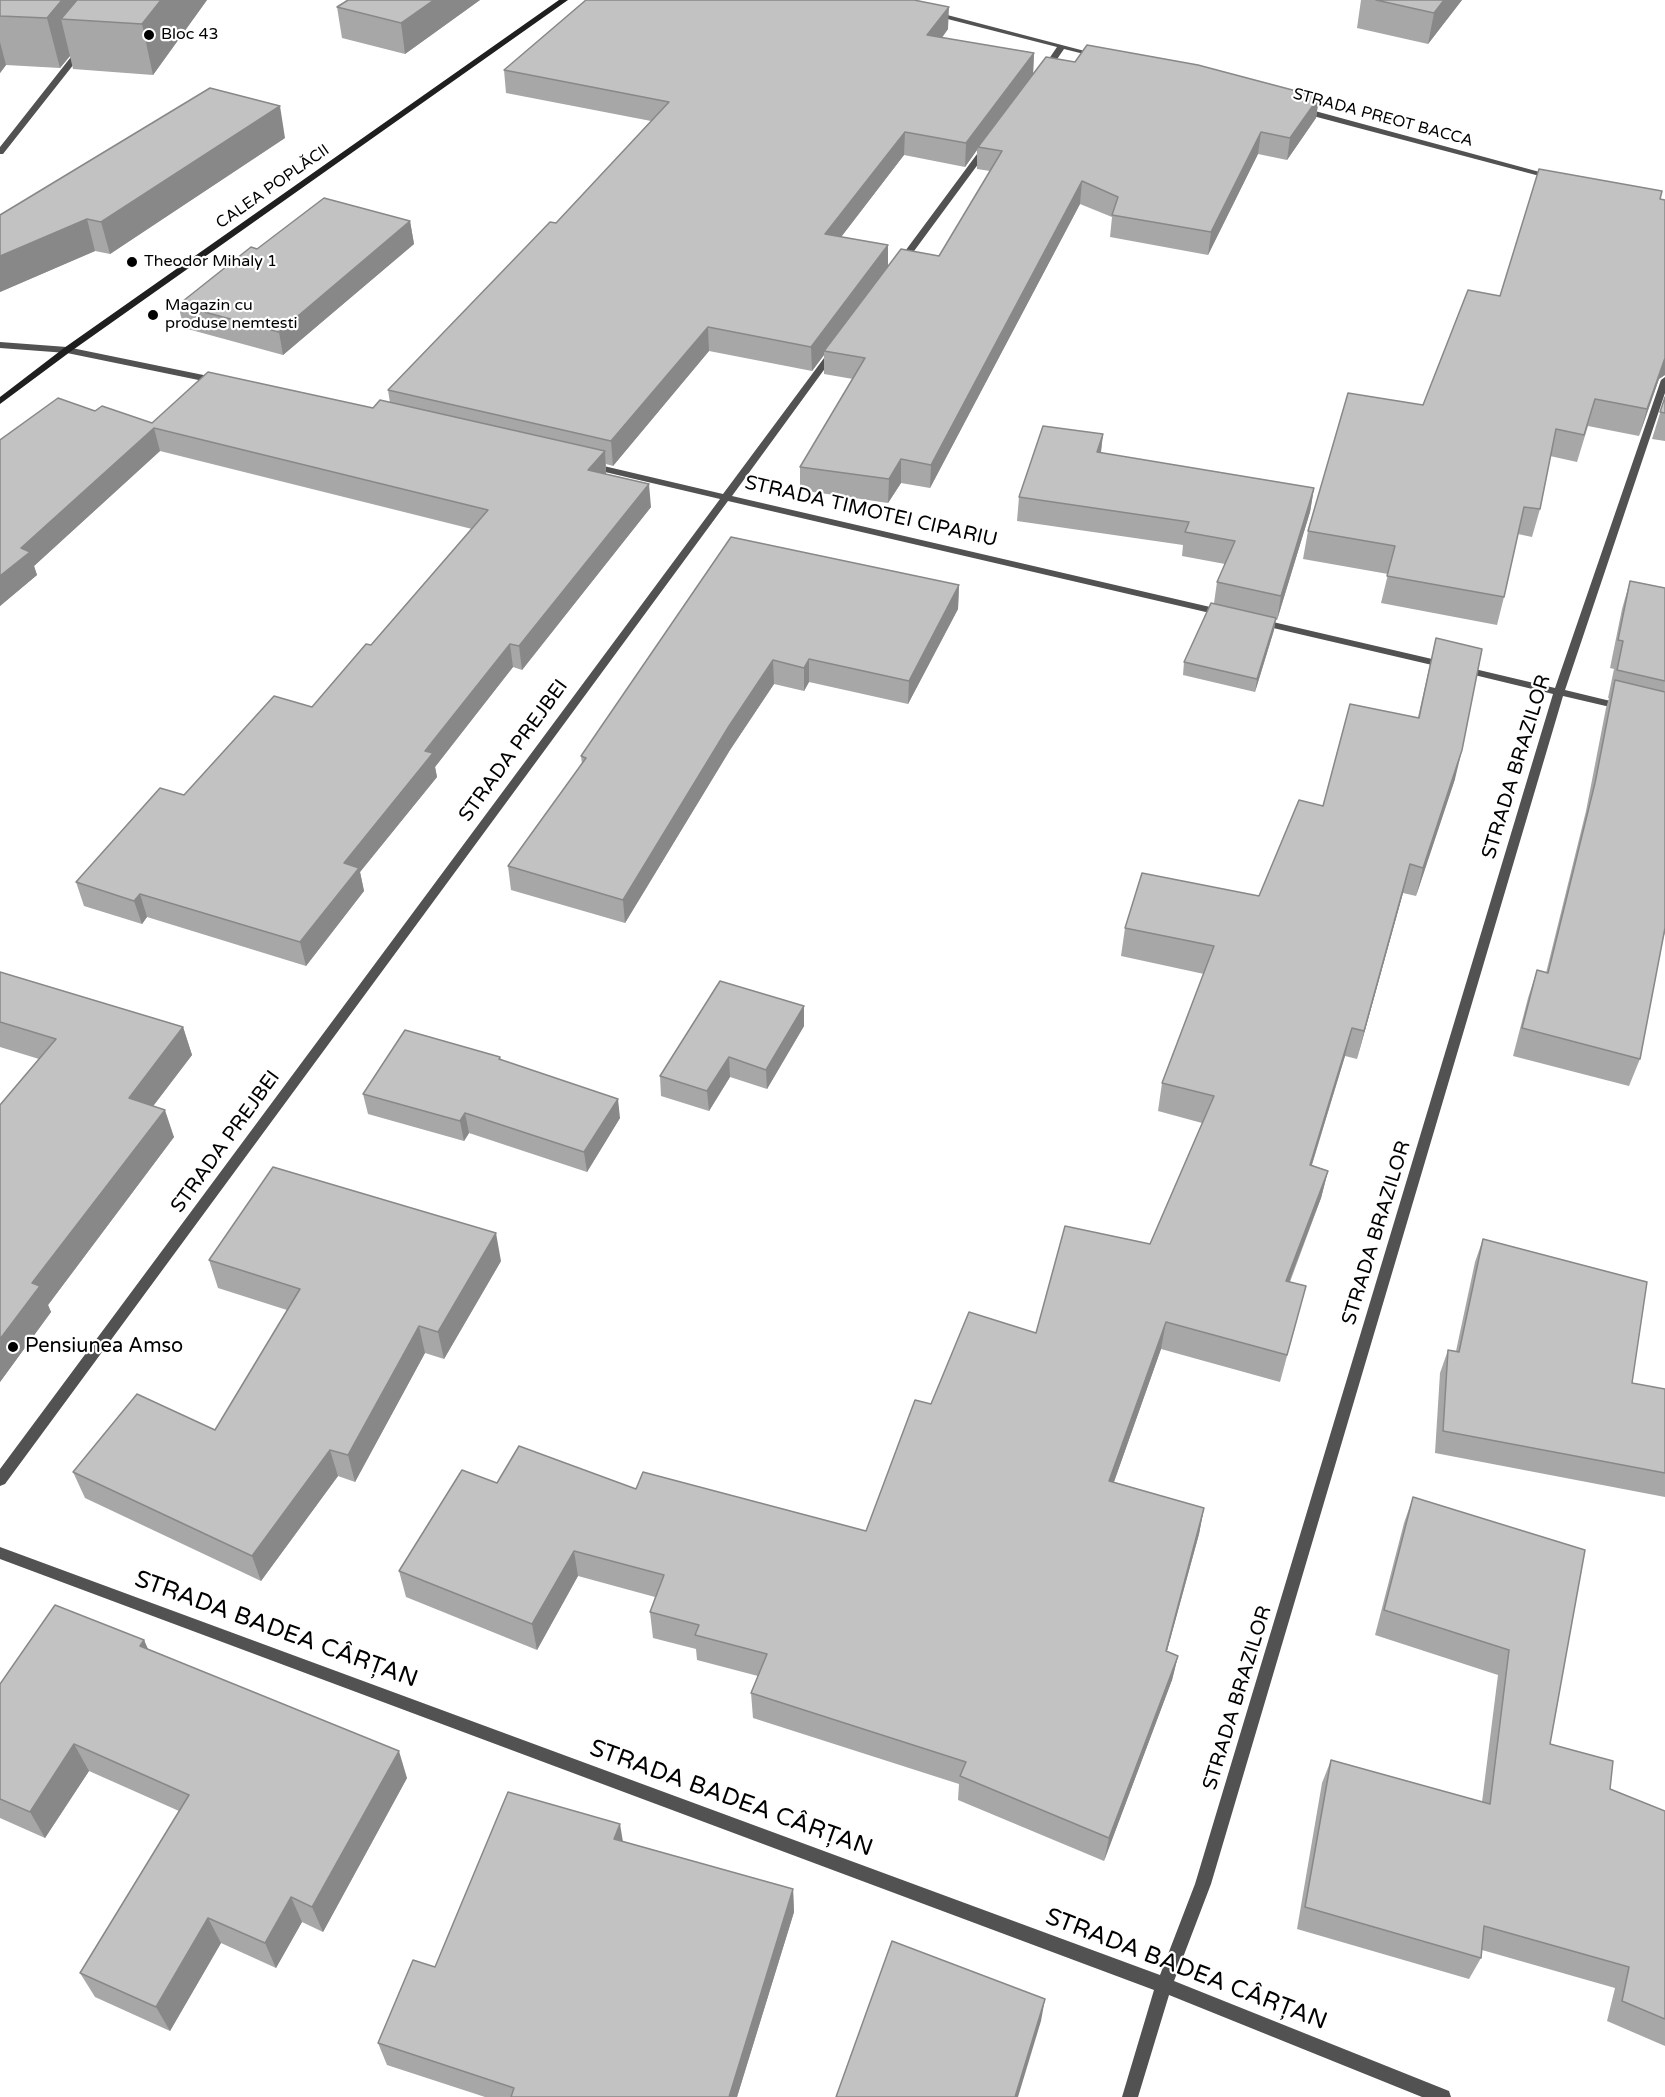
<!DOCTYPE html>
<html>
<head>
<meta charset="utf-8">
<style>
  body { margin:0 }
  canvas { display:block; background:#fff }
</style>
</head>
<body>
<canvas width="1665" height="2097"></canvas>
<script>
const context = document.querySelector('canvas').getContext('2d');
context.lineJoin = 'round';
function fill(path, color) { context.fillStyle = color; context.fill(path, 'evenodd'); }
function trace(path, color, width, dash) { context.strokeStyle = color; context.lineWidth = width; context.lineCap = dash ? 'butt' : 'round'; context.setLineDash(dash || []); context.stroke(path); }
function drawText(font, color, halo, rows, align = 'center') {
  context.font = font + ' "Varela Round",sans-serif'; context.lineWidth = 4.5; context.setLineDash([]); context.textBaseline = 'middle'; context.strokeStyle = halo; context.fillStyle = color; for (const [text, x, y, turn = 0] of rows) {
    context.save(); context.translate(x, y); context.rotate((+turn || 0) * Math.PI / 180); context.textAlign = isNaN(turn) ? turn : align; if (halo) context.strokeText(text, 0, 0); context.fillText(text, 0, 0); context.restore();
  }
}
fill(new Path2D(`
  M932,11l168,44 -4,2 -32,-8 -15,22h-6l-1,-2 15,-22 -125,-32z
  M78,48l7,2 -82,104h-3v-7z
  M1298,108h6l254,69 -7,2 -253,-67z
  M983,146l7,2 -87,118h-6v-4z
  M0,342l67,5 151,31 4,3 -4,3 -151,-31 -67,-5z
  M833,349l4,3 -105,144 491,114 4,1v4l-4,1 -495,-115 -723,983 -5,2v-17l720,-970 -132,-31v-4l3,-1 132,31 107,-144z
  M1665,377v16l-100,297 62,15 1,2 -5,3 -60,-14 -352,1188 -37,97 275,110 2,6h-29l-253,-102 -31,102h-16l32,-107 -1154,-431v-12l1160,428 35,-91 358,-1190 -91,-22 -5,-3 5,-3 93,22 106,-308z
  M1260,619l185,43 5,3 -5,3 -189,-44 -1,-2z`), '#525252');
fill(new Path2D(`
  M559,0h9l-498,352 -70,52v-7l64,-49z`), '#1f1f1f');
fill(new Path2D(`
  M0,0h207l-54,75 -80,-6 -3,-13 -10,12 -54,-3 -6,8z
  M348,0h132l-75,54 -63,-16 -5,-31z
  M1361,0h101l-34,44 -71,-16z
  M948,29l-6,9 92,15 -1,20 42,-11 244,35 -3,21 -29,42 -29,-6 -50,101 -98,-18 2,-20 -32,-13 -150,284 -29,-5 -13,20 -88,-13v-23l53,-88 -29,-5v-19l-12,16 -103,-20 -96,115 -7,-2v10l45,33 -129,163 -9,-3 -78,100 2,10 -77,95 4,19 -58,75 -159,-49 -5,7 -58,-18 -8,-24 108,-87 128,-88 59,-62 101,-116 -312,-78 -126,115 3,9 -37,31v-166l95,-29 57,12 221,-15 17,-5 -2,-13 168,-167 95,-102 -145,-28 -2,-23zM977,150v19l13,2 -51,85 -51,10v-21l-47,-8 63,-82 61,12z
  M285,138l-175,116 -15,-3 -95,41v-77z
  M1660,199l5,1v175l-6,4 -20,57 -51,-10 -11,36 -27,-6 -10,53 -8,28 -14,-3 -14,63 -7,28 -116,-22 7,-29 -85,-15 5,-28 115,-126 77,-109z
  M410,221l4,23 -131,111 -99,-27 -6,-23 79,-56z
  M1665,397v44l-13,-2z
  M1103,434l-2,19 213,35 -4,24 -33,108h-2l-1,10 -19,62 -72,-17 1,-13 30,-59 3,-21 8,-18 -43,-8 1,-11 -166,-24 2,-24z
  M731,537l228,48 -1,24 -50,95 -99,-22 -5,9 -30,-7 -44,66 -105,173 -114,-33 -3,-24 74,-102 -1,-8z
  M1630,581l35,7v345l-2,5 -23,121 -11,27 -116,-30 15,-58 9,-28 9,3 40,-162 20,-103 3,-10h-1l6,-29 -4,-1 12,-59z
  M1436,638l19,141 -39,117 -13,-3 -46,166 -12,-3 -33,109 16,6 -7,27 -31,84 16,4 -26,96 -119,-33 -47,133 90,26 -5,26 -32,117 11,5 -6,24 -68,181 -146,-61 1,-16 -206,-66 -2,-25 7,-17 -61,-16 -1,-11 -43,-11 -3,-26 5,-15 -77,-21 -41,74 -131,-53 -7,-26 98,-88 139,6 230,42 65,-127 105,-71 114,-89 52,-121 -44,-12 4,-28 42,-109 -83,-18 4,-28 134,-32 64,-90 95,-89z
  M0,972l183,55 9,28 -39,51 21,31 -126,168 3,7 -51,70v-277l39,-46 -39,-12z
  M804,1026l-37,63 -37,-12 -21,34 -48,-15 -1,-20z
  M500,1057l1,3 119,58 -33,54 -118,-39 -5,8 -96,-27 -5,-20z
  M1483,1239l149,144 33,6v108l-230,-44 5,-80 8,-23 8,1 19,-89z
  M209,1260l292,1 -57,98 -19,-6 -70,129 -17,-6 -77,105 -176,-83 -12,-26 142,-42 72,-120 -69,-22z
  M1413,1497l172,53 -35,194 60,45 55,22v235l-58,-25 8,-33 -133,-38 -1,8 -12,21 -172,-50 25,-146 9,-23 151,42 16,-127 -123,-40 29,-112z
  M144,1640l4,9 259,129 -84,154 -21,-10 -26,46 -55,-25 -51,88 -75,-34 -15,-24 99,-162 -90,-40 -44,67 -45,-20v-134z
  M622,1841l171,48 1,23 -57,185h-252l-98,-32 -9,-22 57,-76z`), '#a7a7a7');
fill(new Path2D(`
  M62,0h45l-46,19 9,37 -10,12 -13,-50z
  M161,0h46l-54,75 -11,-51z
  M434,0h46l-75,54 -4,-31z
  M1444,0h18l-34,44 6,-31z
  M949,7l-1,22 -22,29 1,-23z
  M0,42l6,23 -6,8z
  M1034,53l-1,23 -55,71 -1,3 -12,17 1,-24z
  M1319,97l-3,21 -29,42 3,-22z
  M280,106l5,32 -175,116 -9,-32z
  M905,132l-1,23 -79,103v-24z
  M1261,132l-3,22 -50,101 3,-23z
  M1082,181l-2,23 -150,284 1,-23z
  M87,219l8,32 -95,41v-36z
  M410,221l4,23 -131,111 -4,-23z
  M888,245v25l-64,81v4l-12,16 -1,-24z
  M708,327l1,24 -96,115 -2,-25z
  M1665,358v17l-6,4 -20,57 8,-27z
  M154,428l6,23 -126,115 3,9 -37,31v-30l21,-28z
  M1103,434l-3,24 -3,-6z
  M605,451l1,23 -18,-4z
  M901,459v24l-13,20 1,-24z
  M649,484l2,23 -129,163 -3,-24z
  M1314,488l-4,24 -33,108 4,-24z
  M959,585l-1,24 -50,95 1,-23z
  M1276,618l-2,12 -19,62 2,-13z
  M510,644l3,23 -78,100 2,10 -77,95 4,19 -58,75 -6,-24 44,-79 81,-112z
  M809,659v23l-5,9v-23z
  M773,660l1,24 -44,66 -105,173 -2,-23 106,-174z
  M1462,750l-7,29 -39,117 7,-28z
  M1410,864l-7,29 -46,166 7,-28z
  M140,894l7,23 -5,7 -8,-23z
  M804,1006v20l-37,63 -1,-19z
  M183,1027l9,28 -54,71 -9,-28z
  M1352,1028l-7,28 -42,137 7,-28z
  M729,1057l1,20 -21,34 -2,-20z
  M618,1099l2,19 -33,54 -3,-20z
  M165,1110l9,27 -126,168 3,7 -51,70v-43l32,-56z
  M465,1113l4,20 -5,8 -4,-20z
  M1328,1171l-7,27 -42,110 7,-27z
  M496,1233l5,28 -57,98 -6,-27z
  M1166,1322l-5,27 -56,158 4,-26z
  M419,1326l6,27 -70,129 -7,-27z
  M330,1450l8,26 -77,105 -9,-25z
  M1204,1508l-5,26 -39,142 6,-25z
  M574,1551l4,25 -41,74 -5,-26z
  M144,1640l12,28 -16,-22z
  M1178,1656l-6,24 -68,181 5,-23z
  M74,1744l15,27 -44,67 -15,-26z
  M399,1751l8,27 -84,154 -11,-25z
  M620,1824l4,24 -10,-9z
  M793,1889l1,23 -57,185h-8z
  M291,1897l11,25 -26,46 -11,-25z
  M208,1918l13,25 -51,88 -14,-24z
  M1045,1999l-4,22 -23,76h-3z`), '#888');
const building = new Path2D(`
  M0,0h62l-15,18 -47,-2z
  M77,0h84l-19,24 -81,-5z
  M348,0h86l-33,23 -64,-16z
  M586,0h328l35,7 -22,28 107,18 -68,90 -61,-11 -80,102 63,11 -77,102 -103,-20 -97,114 -223,-51 162,-168 6,1 113,-121 -165,-32z
  M1376,0h68l-10,13z
  M1087,45l111,20 121,32 -29,41 -29,-6 -50,100 -99,-17 6,-18 -36,-16 -151,284 -30,-6 -12,20 -89,-12 65,-109 -41,-7 77,-102 38,7 63,-105 -24,-4 68,-90 29,5z
  M210,88l70,18 -179,116 -14,-3 -87,37v-41z
  M1539,169l123,22 -2,8 5,1v158l-18,51 -52,-10 -11,36 -28,-6 -16,80 -16,-2 -20,90 -117,-21 8,-30 -87,-15 40,-138 75,12 45,-115 32,6z
  M324,198l86,23 -131,111 -101,-27 73,-58 6,2z
  M208,372l165,36 7,-8 225,51 -17,19 61,14 -130,162 -9,-2 -85,107 8,2 -89,110 15,5 -59,74 -160,-48 -6,7 -58,-19 84,-94 24,7 90,-99 38,11 54,-63 5,1 117,-135 -334,-82 -133,120 9,4 -30,24v-136l58,-42 37,13 7,-5 50,17z
  M1665,397v16l-5,-1z
  M1043,426l60,8 -6,18 217,36 -33,108 -64,-14 18,-41 -50,-9 4,-10 -170,-25z
  M731,537l228,48 -50,96 -100,-22 -5,9 -31,-8 -44,66 -106,174 -115,-34 78,-108 -5,-2z
  M1630,581l35,7v93l-48,-11 6,-29 -5,-1z
  M1211,603l65,15 -19,61 -73,-17z
  M1436,638l46,11 -20,101 -39,118 -13,-4 -46,167 -12,-3 -42,137 18,6 -42,110 20,5 -19,69 -121,-33 -57,159 95,27 -38,143 12,5 -69,182 -149,-62 6,-14 -215,-69 16,-39 -72,-19 4,-10 -49,-13 14,-37 -90,-24 -42,73 -133,-53 63,-101 35,13 22,-37 117,43 7,-17 223,59 49,-131 16,4 38,-92 67,21 29,-107 85,18 64,-148 -52,-13 52,-137 -89,-18 17,-55 117,23 40,-96 24,6 27,-102 69,14z
  M1615,680l50,12v236l-25,131 -118,-31 15,-58 11,3 47,-190z
  M0,972l183,55 -54,71 36,12 -133,173 8,3 -40,53v-234l56,-66 -56,-17z
  M720,981l84,25 -38,64 -37,-13 -22,34 -47,-15z
  M405,1030l95,27 -1,2 119,40 -34,53 -119,-39 -5,8 -97,-27z
  M273,1167l223,66 -58,99 -19,-6 -71,129 -18,-5 -78,106 -179,-84 64,-78 78,36 85,-141 -91,-29z
  M1483,1239l164,43 -15,101 33,6v84l-222,-42 5,-81 11,2z
  M1413,1497l172,53 -35,194 63,17 -3,28 55,22v208l-43,-18 7,-34 -145,-41 -3,32 -176,-51 26,-147 159,44 19,-154 -125,-40z
  M55,1605l89,35 -4,6 259,105 -87,156 -21,-10 -26,46 -57,-25 -52,89 -76,-34 109,-178 -115,-51 -44,68 -30,-13v-115z
  M508,1792l112,32 -6,15 179,50 -64,208h-218l3,-9 -136,-45 35,-83 22,7z
  M892,1941l153,58 -30,98h-179z`);
fill(building, '#c2c2c2');
trace(building, '#888', 1.5);
for (const [x, y, r, color] of [
  [149,35,6,"#000"],
  [132,262,6,"#000"],
  [153,315,6,"#000"],
  [13,1347,6,"#000"]
]) { const dot = new Path2D(); dot.arc(x, y, r, 0, 2 * Math.PI); context.fillStyle = color; context.fill(dot); trace(dot, '#fff', 2); }
drawText('16px', '#000', '#fff', [
  ["Bloc 43",161,35],
  ["Theodor Mihaly 1",144,262],
  ["Magazin cu",165,306],
  ["produse nemtesti",165,324]
], 'left');
drawText('16px', '#000', '#fff', [
  ["STRADA PREOT BACCA",1383,118,15],
  ["CALEA POPLĂCII",273,187,-35]
]);
drawText('20px', '#000', '#fff', [
  ["STRADA TIMOTEI CIPARIU",871,512,13],
  ["STRADA PREJBEI",514,751,-54],
  ["STRADA BRAZILOR",1517,767,-73],
  ["STRADA PREJBEI",226,1142,-54],
  ["STRADA BRAZILOR",1377,1233,-73],
  ["STRADA BRAZILOR",1238,1698,-73]
]);
drawText('20px', '#000', '#fff', [
  ["Pensiunea Amso",25,1347]
], 'left');
drawText('24px', '#000', '#fff', [
  ["STRADA BADEA CÂRȚAN",276,1630,20],
  ["STRADA BADEA CÂRȚAN",731,1799,20],
  ["STRADA BADEA CÂRȚAN",1186,1970,21]
]);
</script>
</body>
</html>
